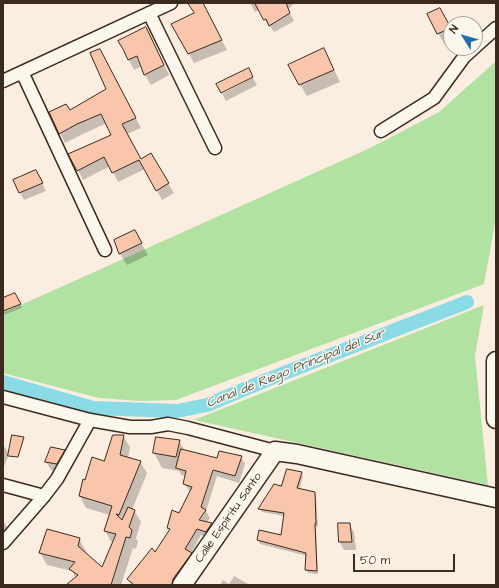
<!DOCTYPE html>
<html>
<head>
<meta charset="utf-8">
<style>
  body { margin:0 }
  #map { position:relative; width:499px; height:588px; overflow:hidden; background:#fbeddf; font-family:"Architects Daughter",sans-serif }
  canvas { display:block }
  .frame { position:absolute; inset:0; border:4px solid #3b2a1e; pointer-events:none }
  .north { position:absolute; left:443px; top:16px; width:40px; height:40px; box-sizing:border-box; background:#fbf7ec; border:1px solid #aea59a; border-radius:50%; rotate:307deg; font-size:11px; font-weight:700; line-height:16px; text-align:center; color:#3b2a1e }
  .north::after { content:''; display:block; margin:auto; width:14px; height:18px; background:#1f6fb2; clip-path:polygon(50% 0,100% 100%,50% 72%,0 100%) }
  .scale { position:absolute; left:353px; top:554px; width:102px; height:18px; box-sizing:border-box; border:2px solid #3b2a1e; border-top:0; padding-left:5px; font-size:12px; line-height:14px; white-space:nowrap; color:#3b2a1e; -webkit-text-stroke:3px #fbf7ec; paint-order:stroke }
</style>
</head>
<body>
<div id="map">
<canvas width="499" height="588"></canvas>
<div class="frame"></div>
<div class="north">N</div>
<div class="scale">50 m</div>
</div>
<script>
const context = document.querySelector('canvas').getContext('2d');
context.lineJoin = 'round';
function fill(path, color) { context.fillStyle = color; context.fill(path, 'evenodd'); }
function trace(path, color, width, dash) { context.strokeStyle = color; context.lineWidth = width; context.lineCap = dash ? 'butt' : 'round'; context.setLineDash(dash || []); context.stroke(path); }
function drawText(font, color, halo, rows, align = 'center') {
  context.font = font + ' "Architects Daughter",sans-serif'; context.lineWidth = 3; context.setLineDash([]); context.textBaseline = 'middle'; context.strokeStyle = halo; context.fillStyle = color; for (const [text, x, y, turn = 0] of rows) {
    context.save(); context.translate(x, y); context.rotate((+turn || 0) * Math.PI / 180); context.textAlign = isNaN(turn) ? turn : align; if (halo) context.strokeText(text, 0, 0); context.fillText(text, 0, 0); context.restore();
  }
}
fill(new Path2D(`
  M496,61v157l-12,66 -308,116 -35,1 -42,-3 -96,-25v-60l367,-165 69,-36z
  M484,305l-9,51 13,129 -294,-65z`), '#b1e2a2');
fill(new Path2D(`
  M194,3h8l25,47 -33,13 -21,-39 22,-10z
  M250,3h45l-7,6 6,12 -20,11 -4,-6 -1,1 -9,-17 -5,2z
  M439,10l12,20v12l-6,3 -7,-12z
  M146,29l6,10 17,36 -18,10 -6,-10 -3,-9 -8,4 -5,-10z
  M323,50l7,11 10,21 -33,14 -18,-30z
  M105,60l36,68 -14,6 14,26 9,-6 24,39 -12,7 -17,-31 -27,13 -8,-16 -27,14 -13,-26 43,-18 -6,-13 -24,11 -18,9 -5,-10 9,-21 39,-22z
  M248,69l9,16 -31,16 -4,-7 23,-12 -1,-2z
  M36,172l10,19 -22,9 -4,-8z
  M135,232l13,23 -21,10 -7,-11 -5,-13z
  M15,294l7,14 -19,7v-16z
  M123,436l7,11 -2,11 12,4 7,11 -15,37h2l7,12 -5,16 2,4 -2,7 -3,-1 -12,37h-47l2,-7 -4,-7 -25,-6 -7,-12 39,-14 7,12 -1,2 18,15 10,-25h-1l-7,-12 5,-16 -24,-7 -6,-12 4,-16 2,1 19,-19z
  M179,441l6,10 33,8 23,-2 4,7 -6,19 -22,-7 -11,35 4,7 -4,5 5,1 4,7 -5,8 -9,-4 -10,18 4,8 -17,24h-46l-4,-6 27,-25 15,-23 -2,-3 12,-14 11,-22 -2,-1 -4,-7 1,-8 -5,-1 -2,-4 -17,-3 -8,-15z
  M3,444l6,10 -6,15z
  M52,448l12,3 4,8 -7,13 -10,-2 -5,-8z
  M301,473l2,4 -4,13 15,3 2,3 2,31h-2l2,47 -10,-1 -2,-3 1,-14 -47,-12 -2,-4 23,-4 4,-20 -23,-4 -2,-3 22,-22z
  M3,520l6,11 -6,9z
  M349,524l5,8 2,18h-12l-4,-8z
  M234,576l16,9h-30l3,-5 6,4z`), '#0003');
trace(new Path2D(`
  M3,382l90,26 84,3 30,-6 62,-26 198,-77`), '#8bdbe6', 14);
const building = new Path2D(`
  M188,3h15l19,37 -34,14 -17,-30 23,-11z
  M255,3h31l4,10 -21,13 -3,-7 -2,1z
  M440,8l11,20 -14,6 -10,-20z
  M146,27l18,38 -20,10 -7,-19 -9,4 -5,-11 -5,-8z
  M324,48l10,22 -35,15 -11,-20z
  M100,49l36,69 -14,6 19,35 10,-6 18,30 -13,8 -17,-31 -27,13 -8,-16 -27,14 -9,-17 43,-19 -10,-21 -24,10 -18,10 -10,-22 17,-8 4,6 36,-21 -16,-36z
  M249,68l4,9 -32,16 -5,-9z
  M36,170l7,13 -24,10 -6,-13z
  M135,230l7,13 -23,11 -5,-14z
  M15,293l6,11 -18,7v-13z
  M12,435l12,2 -6,20 -10,-1z
  M113,435h11l-4,20 21,6 -22,54 -3,-1 6,6 6,-13 7,3 -6,17 3,3 -2,8 -4,-1 -15,48h-45l12,-10 -9,-6 6,-7 -36,-9 8,-24 33,9 -2,8 24,21 14,-33 -12,-3 8,-25 -33,-10 4,-17 2,1 7,-23 12,4z
  M156,437l24,3 -4,17 -23,-4z
  M51,447l14,3 -8,14 -12,-2z
  M181,449l36,9 2,-7 23,5 -7,20 -22,-6 -12,37 5,3 -7,10 13,3 -6,9 -9,-3 -12,20 7,4 -19,26 -1,6h-38l-7,-6 25,-31 3,4 15,-23 -3,-1 5,-18 7,3 13,-26 -9,-3 3,-13 -10,-3z
  M287,469l15,3 -5,16 18,4 1,32h-1l2,47 -12,-1 1,-17 -49,-13 2,-10 22,5 3,-22 -26,-4 16,-25 7,2z
  M338,523h12l2,19h-13z`);
fill(building, '#fac6ab');
trace(building, '#3b2a1e', 1);
const minor = new Path2D(`
  M149,13l66,135
  M475,47l21,-19
  M22,72l83,178
  M3,81l168,-78
  M381,131l53,-33 30,-41 10,-9
  M3,397l87,23 40,7h21l17,-3 20,4 87,23
  M3,485l41,11
  M3,543l41,-47 13,-17 33,-59`);
const secondary = new Path2D(`
  M496,361v58
  M182,585l93,-134 22,3 199,44`);
trace(minor, '#3b2a1e', 15);
trace(secondary, '#3b2a1e', 21);
trace(minor, '#fbf7ec', 12);
trace(secondary, '#fbf7ec', 18);
drawText('12px', '#3b2a1e', '#fbf7ec', [
  ["Calle Espíritu Santo",229,518,-55]
]);
drawText('italic 13px', '#4f5650', '#fbf7ec', [
  ["Canal de Riego Principal del Sur",296,369,-22]
]);
</script>
</body>
</html>
